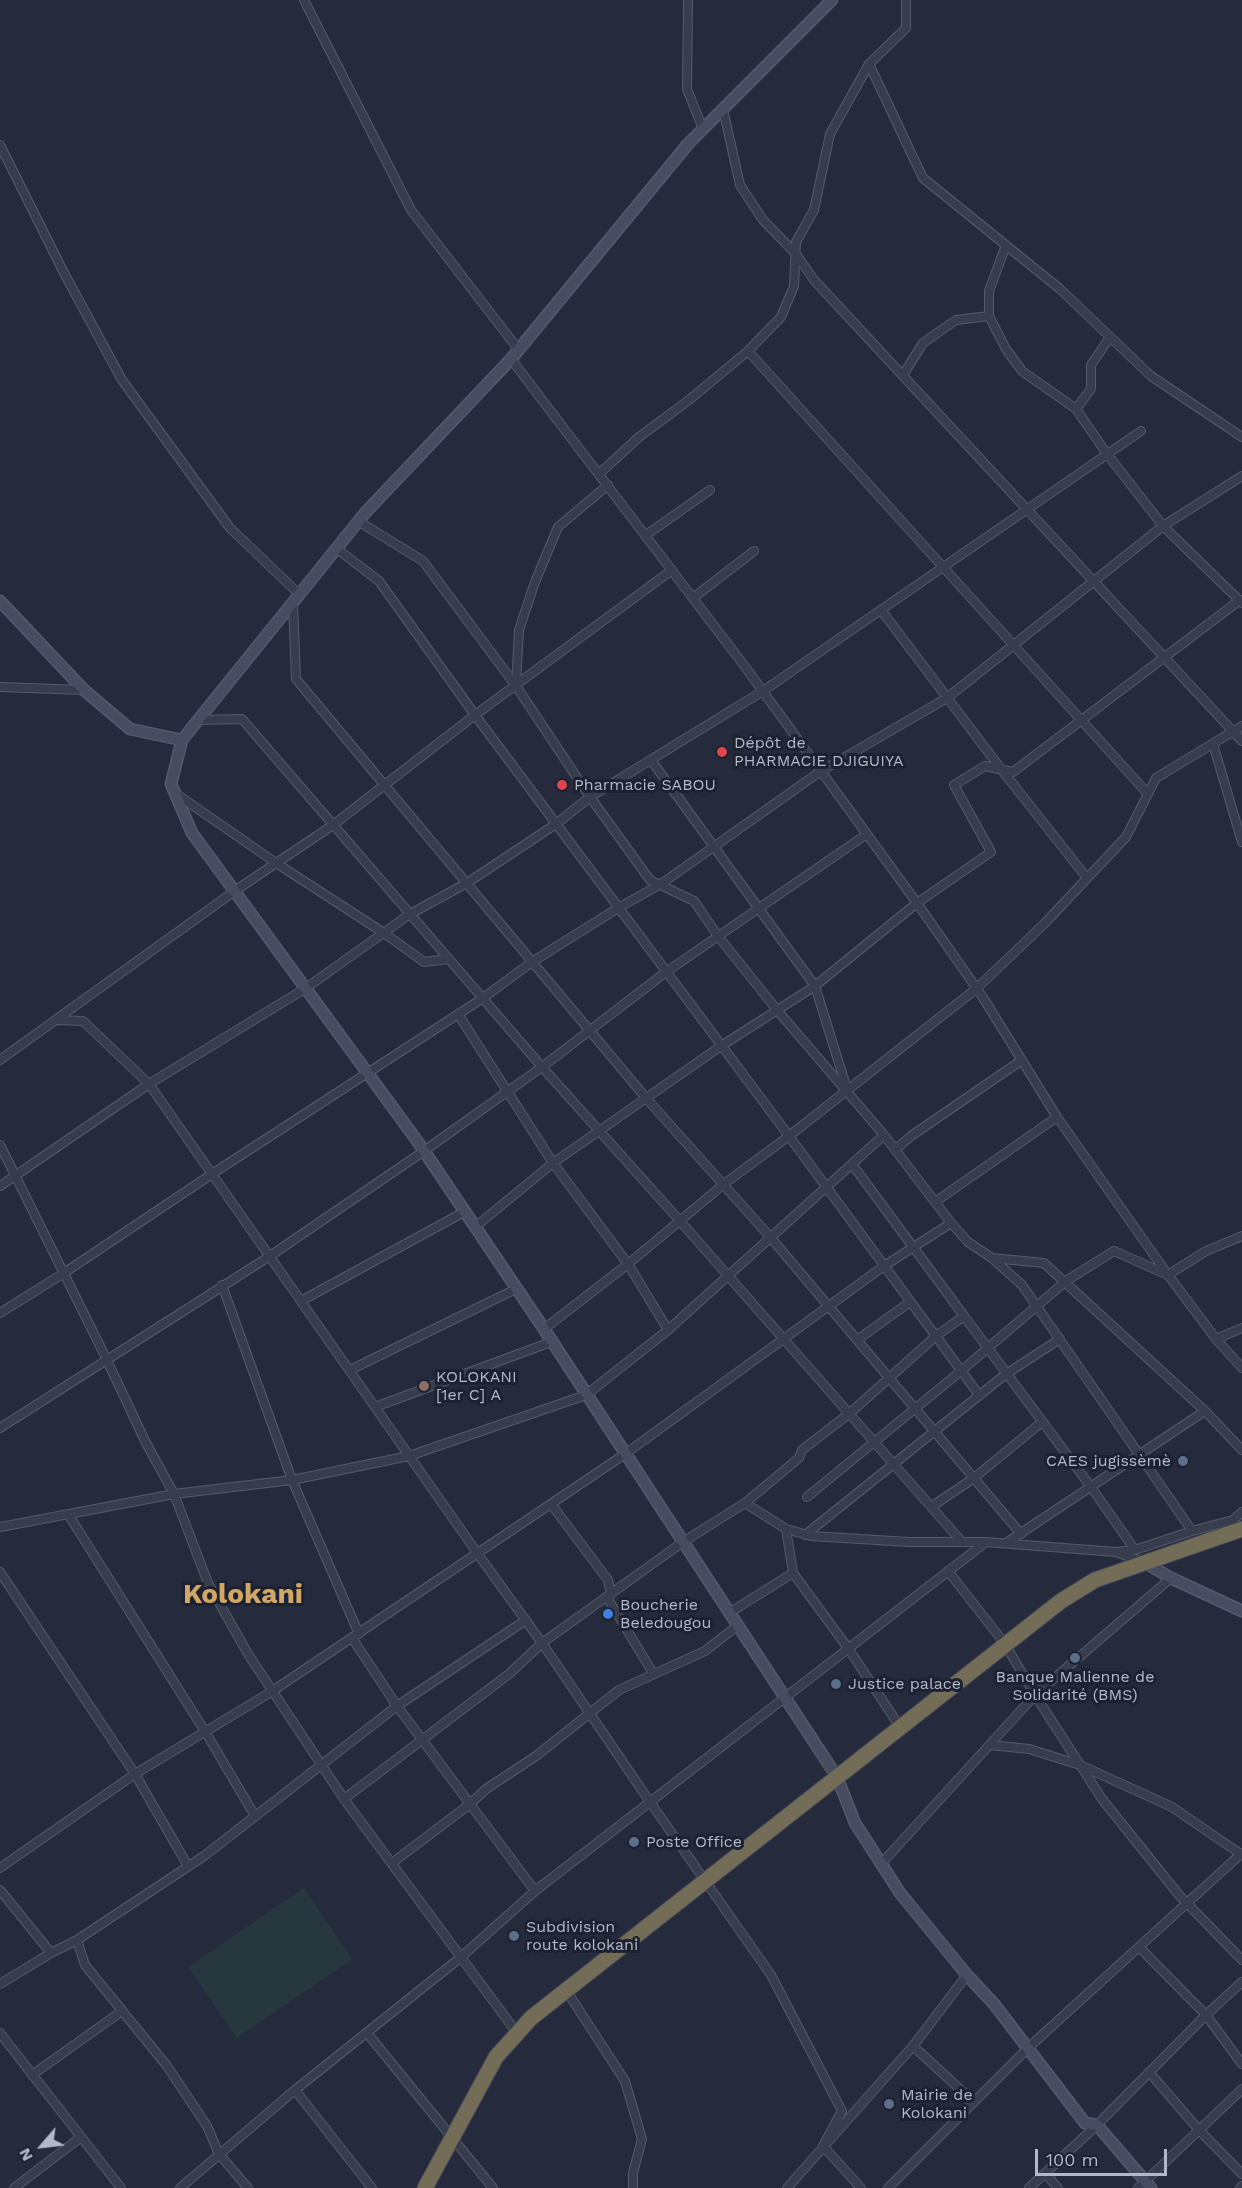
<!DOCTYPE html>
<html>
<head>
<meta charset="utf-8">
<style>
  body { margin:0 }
  #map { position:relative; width:1242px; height:2188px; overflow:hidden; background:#252b3d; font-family:"Work Sans",sans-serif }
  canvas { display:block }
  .north { position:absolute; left:12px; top:2116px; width:60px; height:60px; -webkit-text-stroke:4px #1d2232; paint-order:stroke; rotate:242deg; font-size:16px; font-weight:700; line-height:24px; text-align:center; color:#b4b8c8 }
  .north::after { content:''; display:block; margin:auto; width:21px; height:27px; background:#b4b8c8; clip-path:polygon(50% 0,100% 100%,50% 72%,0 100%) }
  .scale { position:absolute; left:1035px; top:2149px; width:132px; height:27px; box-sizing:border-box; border:3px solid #b4b8c8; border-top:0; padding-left:8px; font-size:18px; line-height:21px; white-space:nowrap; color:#b4b8c8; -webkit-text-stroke:4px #1d2232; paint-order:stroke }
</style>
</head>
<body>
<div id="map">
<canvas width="1242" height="2188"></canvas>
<div class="north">N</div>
<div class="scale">100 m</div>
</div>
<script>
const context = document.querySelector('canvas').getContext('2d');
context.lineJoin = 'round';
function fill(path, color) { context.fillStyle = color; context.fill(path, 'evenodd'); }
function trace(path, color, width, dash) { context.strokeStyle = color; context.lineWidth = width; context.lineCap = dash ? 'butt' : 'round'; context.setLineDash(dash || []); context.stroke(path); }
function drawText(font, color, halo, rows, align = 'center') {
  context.font = font + ' "Work Sans",sans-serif'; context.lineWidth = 6; context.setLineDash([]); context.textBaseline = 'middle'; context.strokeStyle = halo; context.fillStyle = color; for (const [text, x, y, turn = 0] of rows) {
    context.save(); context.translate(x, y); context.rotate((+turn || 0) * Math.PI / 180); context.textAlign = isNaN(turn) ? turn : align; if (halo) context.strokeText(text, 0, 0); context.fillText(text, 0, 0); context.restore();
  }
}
fill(new Path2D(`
  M304,1888l48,71 -115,79 -49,-71z`), '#27373e');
const street = new Path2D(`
  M304,0l107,210 107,139
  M688,0l-1,89 16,40
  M869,64l54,114 137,111 91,87 91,61
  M723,109l17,76 23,35 33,34 18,26 428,461
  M0,145l64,128 58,107 108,148 69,66
  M1006,245l-17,46v25l17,33 16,22 54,38 31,45 56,72 79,77
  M748,351l400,443
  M511,359l232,305 174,239 65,93 75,121 111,158 48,64 26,29
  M903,375l20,-32 33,-23 33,-4
  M1076,409l15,-20v-24l19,-28
  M600,473l39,-36 50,-37 59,-49 33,-34 13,-31 2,-44 18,-32 16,-76 39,-70 37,-36v-28
  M358,521l65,40 93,125 74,111 60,83 44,21 24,35 59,74 107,125 67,88 17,19 24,16 30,27 170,246 -57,19
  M646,535l64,-45
  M336,548l43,33 96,134 314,421 190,259
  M693,598l61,-47
  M293,602l3,77 350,419 125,140 250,296
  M881,610l120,159 86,109
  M516,686l3,-56 16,-48 23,-55 50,-42
  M0,687l84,3
  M198,720l44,-1 300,348 138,154 282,321
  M1213,744l29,98
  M651,760l164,226 31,100
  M175,793l101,70 108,70 40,29 24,-3
  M458,1014l95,149 75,101 40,66
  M57,1020l26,1 66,63 331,473 62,86 108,159 121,173 71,136 -19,35 38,42
  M0,1060l236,-170 97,-65 142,-110 197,-145
  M0,1145l105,211 41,87 28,51 34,89 40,71 96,145 173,234
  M895,1150l16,-14 111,-76
  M852,1164l112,152
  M0,1186l149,-102 157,-96 104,-74 57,-31 89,-59 34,-27 173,-106 378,-260
  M935,1202l122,-85
  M475,1227l78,-64 168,-117 94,-60 102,-83 74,-51 -37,-67 31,-19 28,6 227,-172
  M992,1258l52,5 161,148 37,39
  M222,1285l70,195 67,154
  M301,1301l163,-89
  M0,1313l64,-40 148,-99 271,-176 49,-36 86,-54 43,-24 160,-113 126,-73 216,-172 79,-50
  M544,1329l84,-65 96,-80 65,-48 187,-147 68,-65 82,-87 30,-59 86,-52
  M1216,1339l26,-11
  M857,1340l53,-38
  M350,1370l166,-81
  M375,1407l176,-65
  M0,1428l270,-172 154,-105 118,-84 124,-95 201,-138
  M807,1497l154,-126 105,-90 48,-30 54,24 38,-24 36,-15
  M745,1503l41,26 25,7 98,6h77l130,10 27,10
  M551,1504l57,76 3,14 -3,5 45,74
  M931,1507l43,-29 68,-56
  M68,1514l138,219 49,83
  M0,1527l174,-33 118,-14 117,-24 177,-61 82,-65 216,-195
  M786,1529l7,44 55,75 52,79
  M1192,1531l41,-11 9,-8
  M805,1535l201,-161 54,-35
  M1006,1543l199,-132
  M948,1571l57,73 30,51 67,104 77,96 63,65
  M0,1572l135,202 53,92
  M729,1613l64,-40
  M352,1638l45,68 138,185
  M990,1745l39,4 51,16 92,42 70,48
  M344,1799l165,-125 33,-31 141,-101 62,-39 54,-45 3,-8 48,-37 86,-77 28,-20 127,171 44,63 -19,2
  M392,1863l78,-59 16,-15 50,-33 83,-66 86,-39 32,-25
  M881,1864l154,-169 136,-117
  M0,1868l135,-94 136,-82 354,-238 259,-188 67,-43
  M0,1890l51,63
  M77,1940l8,25 82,101 40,60 12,28 29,34
  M1139,1947l67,68 36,49
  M0,1984l51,-31 26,-13 127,-84 193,-150 129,-86
  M566,1990l59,91 17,58 -9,34v15
  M0,2033l121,155
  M367,2033l126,155
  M913,2046l61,56
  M1149,2072l50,58 43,44
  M32,2075l90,-64
  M295,2090l77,98
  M1045,2173l13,15
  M14,2188l67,-51
  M180,2188l115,-98 165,-132 75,-67 451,-349
  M787,2188l126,-142 54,-71
  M888,2188l140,-140 214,-195
  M1029,2188l68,-63 109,-110 36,-33
  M1138,2188l104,-99
  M1240,2188l2,-2`);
const secondary = new Path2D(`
  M832,0l-144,144 -177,215 -146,154 -183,227 -11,44 21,49 226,309 126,187 293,448 18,46 45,70 67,82 27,29 91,119 12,2 54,63
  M0,601l84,89 46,39 52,11
  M1144,1562l27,16 71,33`);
const highway = new Path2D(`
  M425,2188l71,-131 35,-39 530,-417 34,-21 147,-51`);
trace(street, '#565b6b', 10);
trace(secondary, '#565b6b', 13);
trace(highway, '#434858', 17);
trace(street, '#383d4d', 8);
trace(secondary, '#474c60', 10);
trace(highway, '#736c56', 15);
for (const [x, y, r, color] of [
  [722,752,6,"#e0444e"],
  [562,785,6,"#e0444e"],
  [424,1386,6,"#8d6e63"],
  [1183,1461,6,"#5c6f8a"],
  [608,1614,6,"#3f7fe0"],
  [1075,1658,6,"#5c6f8a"],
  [836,1684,6,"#5c6f8a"],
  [634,1842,6,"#5c6f8a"],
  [514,1936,6,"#5c6f8a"],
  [889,2104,6,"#5c6f8a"]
]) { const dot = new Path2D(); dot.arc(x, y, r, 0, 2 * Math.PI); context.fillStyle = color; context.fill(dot); trace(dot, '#1d2232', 2); }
drawText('16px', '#b4b8c8', '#1d2232', [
  ["Dépôt de",734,743],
  ["PHARMACIE DJIGUIYA",734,761],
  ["Pharmacie SABOU",574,785],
  ["KOLOKANI",436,1377],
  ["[1er C] A",436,1395],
  ["CAES jugissèmè",1171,1461,"right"],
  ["Boucherie",620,1605],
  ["Beledougou",620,1623],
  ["Banque Malienne de",1075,1677,"center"],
  ["Solidarité (BMS)",1075,1695,"center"],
  ["Justice palace",848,1684],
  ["Poste Office",646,1842],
  ["Subdivision",526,1927],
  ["route kolokani",526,1945],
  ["Mairie de",901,2095],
  ["Kolokani",901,2113]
], 'left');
drawText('bold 28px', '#d1a766', '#1d2232', [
  ["Kolokani",243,1595]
]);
</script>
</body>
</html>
